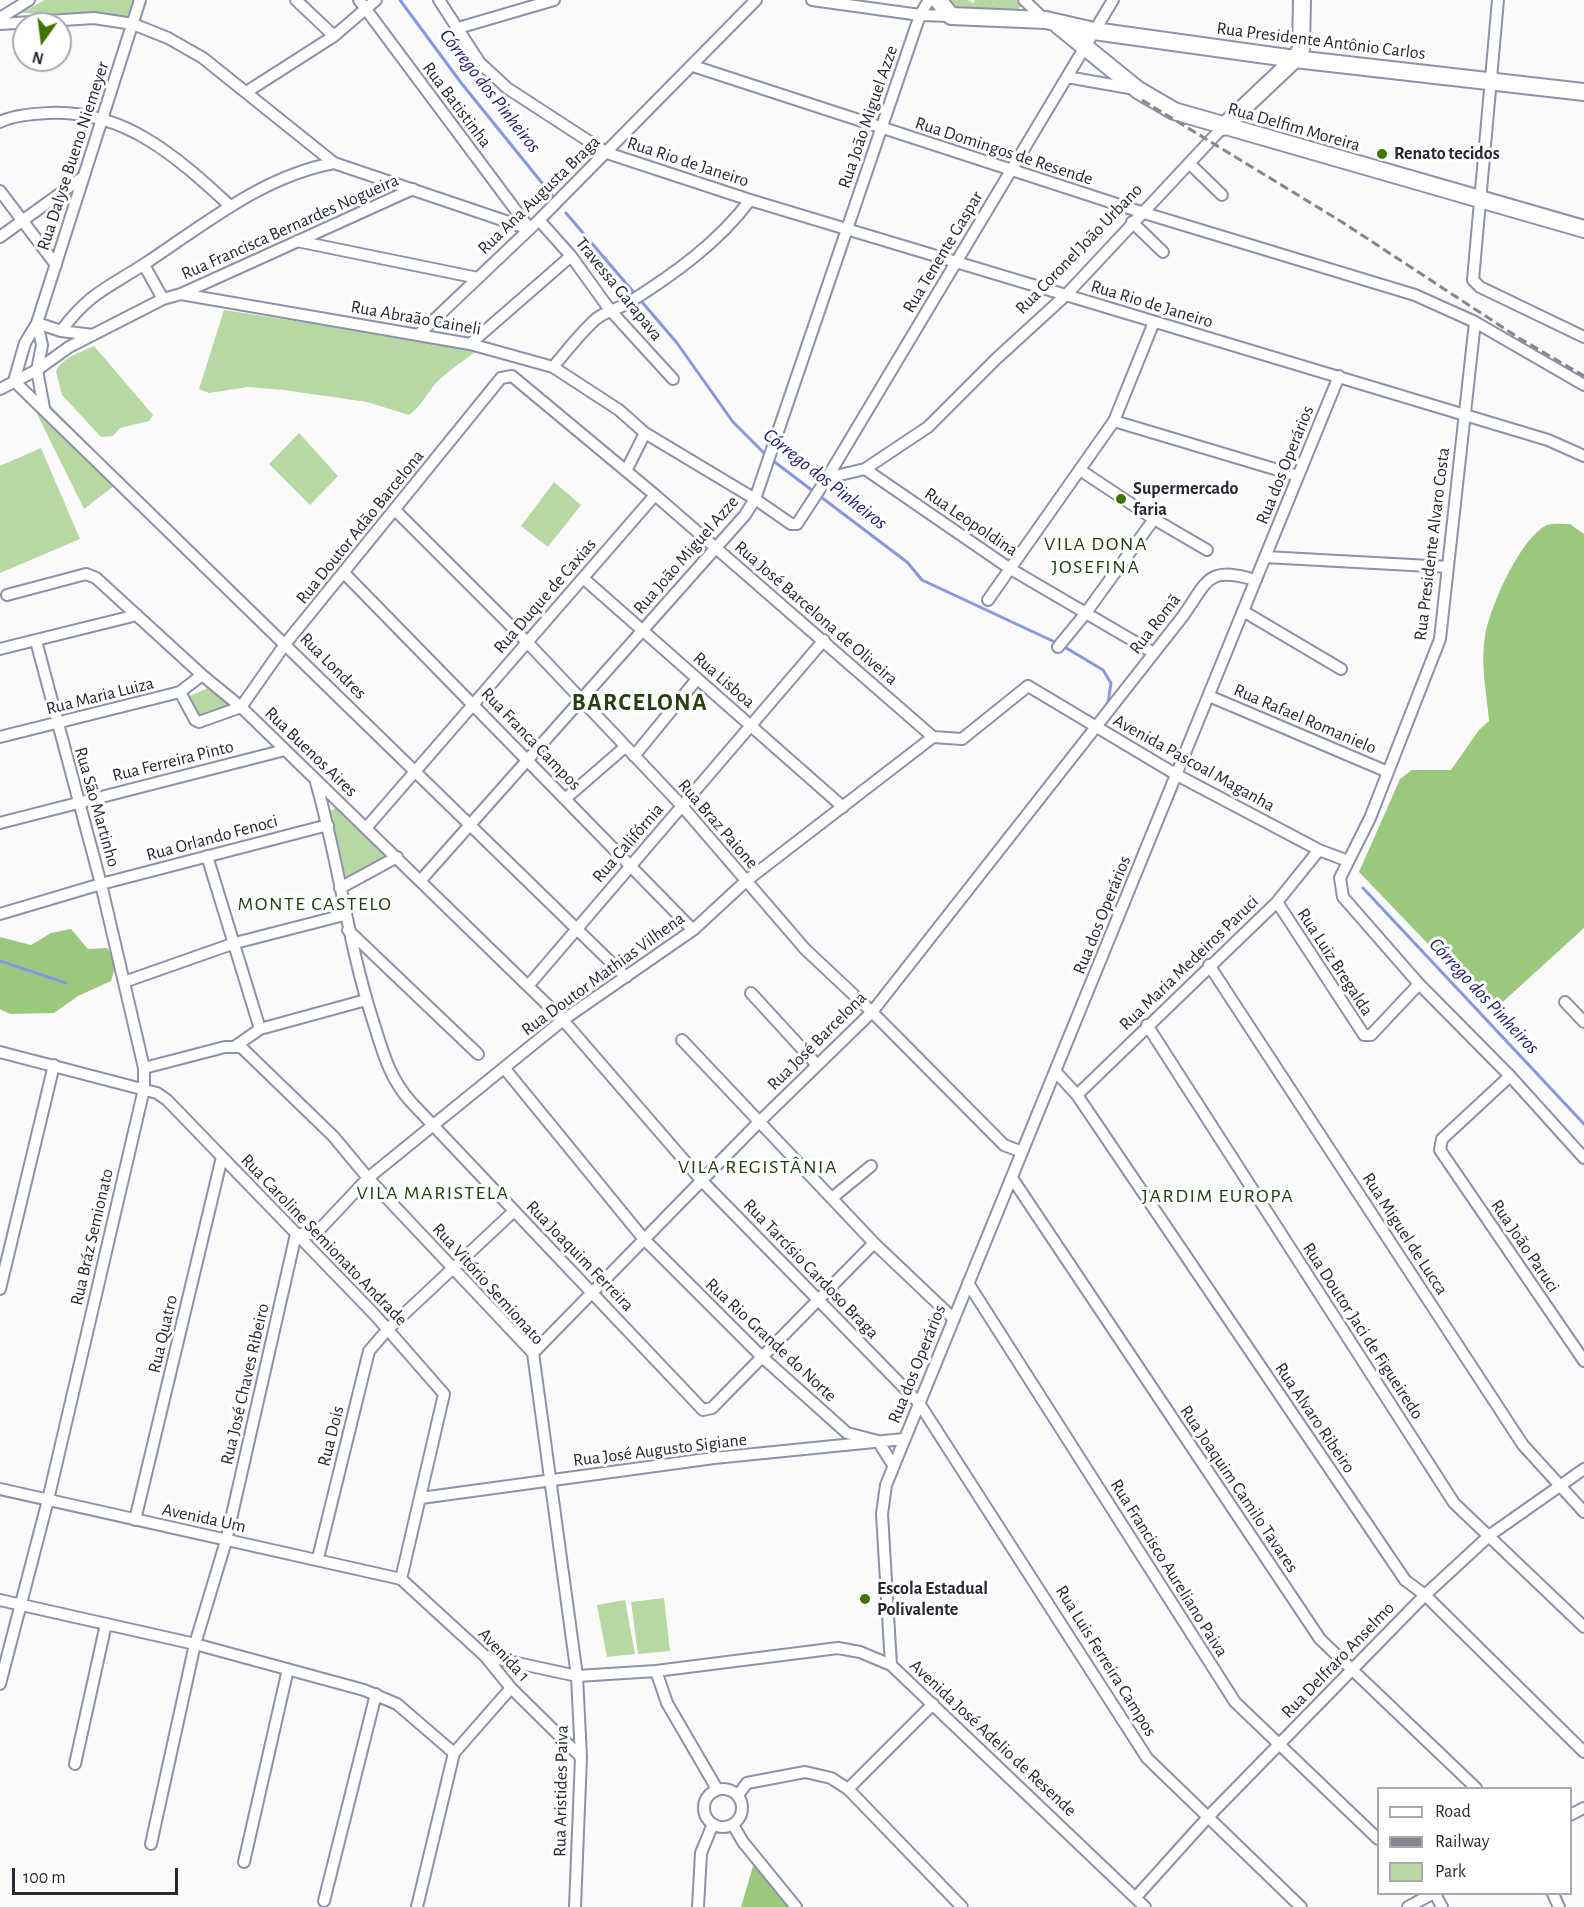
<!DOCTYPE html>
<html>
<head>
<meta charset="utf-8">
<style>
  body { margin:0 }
  #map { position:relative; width:1584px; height:1907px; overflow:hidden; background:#fafafa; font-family:"Alegreya Sans",sans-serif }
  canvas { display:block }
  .legend { position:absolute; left:1377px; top:1787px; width:195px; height:108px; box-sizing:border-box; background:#fff; border:2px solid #a8a9ad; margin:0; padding:8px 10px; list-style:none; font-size:18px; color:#262932 }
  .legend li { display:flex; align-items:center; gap:12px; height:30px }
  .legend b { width:30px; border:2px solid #a8a9ad }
  .north { position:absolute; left:12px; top:12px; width:60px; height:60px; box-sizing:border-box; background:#fff; border:2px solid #a8a9ad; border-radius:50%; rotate:194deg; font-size:16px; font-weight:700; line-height:24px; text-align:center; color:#262932 }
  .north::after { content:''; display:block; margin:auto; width:21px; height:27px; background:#3f7501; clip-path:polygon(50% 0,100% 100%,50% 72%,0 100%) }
  .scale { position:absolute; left:12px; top:1868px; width:166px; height:27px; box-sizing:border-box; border:3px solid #262932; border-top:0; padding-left:8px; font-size:18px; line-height:21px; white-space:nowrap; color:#262932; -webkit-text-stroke:4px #fff; paint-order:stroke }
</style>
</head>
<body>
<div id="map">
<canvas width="1584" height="1907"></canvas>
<ul class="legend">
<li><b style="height:8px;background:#fff"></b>Road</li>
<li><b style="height:8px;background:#85878c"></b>Railway</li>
<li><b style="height:16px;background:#b7d8a3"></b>Park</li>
</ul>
<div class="north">N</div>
<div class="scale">100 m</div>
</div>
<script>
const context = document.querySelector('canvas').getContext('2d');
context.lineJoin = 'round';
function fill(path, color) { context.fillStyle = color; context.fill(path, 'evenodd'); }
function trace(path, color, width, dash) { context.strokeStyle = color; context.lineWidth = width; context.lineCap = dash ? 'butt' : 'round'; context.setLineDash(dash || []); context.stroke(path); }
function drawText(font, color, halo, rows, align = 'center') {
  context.font = font + ' "Alegreya Sans",sans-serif'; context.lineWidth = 6; context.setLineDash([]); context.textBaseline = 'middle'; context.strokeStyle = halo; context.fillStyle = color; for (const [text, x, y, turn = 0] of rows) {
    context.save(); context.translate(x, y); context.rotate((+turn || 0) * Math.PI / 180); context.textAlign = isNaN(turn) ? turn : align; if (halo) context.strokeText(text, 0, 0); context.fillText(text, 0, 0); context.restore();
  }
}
fill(new Path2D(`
  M45,0h91l-5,17 -110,-4z
  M950,0h18l5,3 2,-3h41l5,6 -8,7 -59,-3z
  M224,310l254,39c-12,11 -26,19 -38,30 -13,12 -16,25 -31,36l-42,-13 -83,-12 -36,-3 -39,6 -10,-4z
  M94,346l59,69 -4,6 -29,7 -7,8 -12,1 -39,-42 -6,-24c8,-15 24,-18 38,-25z
  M45,400l78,79 -39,30 -51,-103z
  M299,433l39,43 -28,29 -41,-41z
  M41,448l39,91 -80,34v-107z
  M554,482l27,23 -33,42 -27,-21z
  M213,686l23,20 -35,12 -14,-21z
  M338,806l52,52 -46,26 -15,-72z
  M664,1598l6,53 -32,3 -7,-52z
  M625,1600l10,54 -28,3 -10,-52z`), '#b7d8a3');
fill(new Path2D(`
  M1570,524l14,10v394l-89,81 -15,-11 -121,-126 41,-93 12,-9h39l28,-40 10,-9c-2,-27 -9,-56 -4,-84 4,-28 35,-99 62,-112 6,-2 17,-1 23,-1z
  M71,929l17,20 19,-1c10,12 9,19 4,33l-33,15 -24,17 -44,1 -10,-5v-72l31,8 20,-12z
  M754,1863l37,44h-50z`), '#9bc87d');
trace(new Path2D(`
  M400,0l62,84 93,115
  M566,213l111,130 56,79 34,34
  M772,460l135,102 15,18 135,63
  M1063,646l40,24 8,13 -3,20
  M1363,888l221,236
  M0,961l66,22`), '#8897e3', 3);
const street = new Path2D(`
  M296,0l38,36
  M359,0l170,228
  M439,0l41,63 27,25 100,65 143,47 798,240 36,16
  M812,0l108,15 31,1
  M1024,0l21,20
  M1498,0l-25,280 7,7 104,50
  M0,18l29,-18
  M0,24l94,-6 39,6 35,14 35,20 131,105 195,66
  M458,28l96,-28
  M693,66l448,146 274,83 60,27 109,63
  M1067,77l68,12
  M248,91l86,-55 42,-36
  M0,122c14,-7 34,-8 50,-9 75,-3 127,44 179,92
  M1189,163l33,32
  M0,191l56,74
  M539,220l32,36 39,54 63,69
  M1132,222l31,30
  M0,237l83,-60
  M297,241l181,37
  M144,265l19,34
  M181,294l232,-105
  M1475,322l-35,317 -70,179 -30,60 3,19 76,87 91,92 74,82
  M61,331c29,-39 47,-43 85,-68 59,-39 117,-87 188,-100
  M419,334l120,-114 217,-220
  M93,335l-32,-4 -24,-8 103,-323
  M470,344l101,-88
  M553,367c14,-16 27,-34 43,-48 10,-8 22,-10 32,-16 45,-28 91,-61 122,-103
  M0,389l37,-19 32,-23 94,-48 18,-5 289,50 83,23 66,43 26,23 110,66 36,25h6l30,-46 286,-478
  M44,408l-7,-38 5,-25 -5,-22 -12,20 -11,38 612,596
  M1114,421l184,55
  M865,469l144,99 145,85
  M1080,470l74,49 53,31
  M626,471l19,-38
  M827,478l38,-9 63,-42 68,-68 70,-64 157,-168
  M395,510l132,132 155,164 123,143 67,63 132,133 18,7
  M1265,557l183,10
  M344,573l349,357
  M583,578l260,229
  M7,595l79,-21 10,4 106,97 39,32 322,313 139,161 217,222 228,355 154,149
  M988,600l126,-179 40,-99
  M1243,611l98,58
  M1058,647l27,-33 69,-95
  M0,649l137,-34
  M180,692l15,28 4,2 42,-15 45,-64 215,-265 11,-2 143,119 278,242
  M1209,696l179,76
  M0,737l180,-45 22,-17
  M933,737l29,2 66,-53 149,89 142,75 29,11
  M634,756l63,-77
  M316,782c23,80 32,163 58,242 9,29 16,55 37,78l292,308 9,-2 162,-165
  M565,799l60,-52
  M0,823l285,-73
  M366,828l289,-333
  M207,856l53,173
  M421,880l324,-365 10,-16 165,-484 9,-15
  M340,888l57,-31
  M1277,902l87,133h7l48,-51
  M0,914l101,-30 227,-59
  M348,930l130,124
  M1209,965l314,480 61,67
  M124,982l111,-39 109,-28
  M528,986l296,-346
  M751,993l66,72
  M1565,1002l19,20
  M1147,1025l307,478 130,124
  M682,1040l192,203 80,76
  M237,1045l23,-16 106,-29
  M0,1052l157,41 10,7 208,215 69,79 -43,185
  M144,1068l81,-21h16l92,89 35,42 165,175 44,323 4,81 -6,150
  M505,1069l138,169 118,118 86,77 31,8 15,24
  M1055,1071l22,24 328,485 20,15 159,157
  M1510,1076l-68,63 -2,11 144,211
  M1077,1095l200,-193 42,-52
  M1012,1178l308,461 156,149
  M832,1198l39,-32
  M968,1283l267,419 143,137
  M0,1289l54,-224
  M533,1353l225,-230 114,-111 311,-396c26,-37 24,-50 73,-36
  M0,1489l401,90 84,77 26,32 70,69
  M421,1498l293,-40 190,-19
  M135,1520l87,-363
  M318,1558l51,-207 19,-22 125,-117
  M0,1600l195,44 169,46 33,14 57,49
  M485,1656l92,20 79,-5 182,-23 22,4 31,13 254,242
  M891,1665l-9,-151 4,-29 453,-1109
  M656,1671l11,32 50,86
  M0,1684l48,-184 96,-411v-21l-43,-184 -65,-243
  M75,1764l31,-140
  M704 1808a19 19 0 1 1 38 0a19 19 0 1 1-38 0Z
  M848,1789l85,-85
  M738,1795l9,-12 58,-11 26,6 17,11 114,118
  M1570,1815l14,-7
  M733,1825l10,17 53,65
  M151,1844l44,-200 31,-103 70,-307h16l8,-5 48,-51 195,-158 130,-90 53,-49 187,-144
  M244,1862l44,-193
  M1435,1894l7,13
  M1553,1894l6,13
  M1136,1897l73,-81 216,-221 65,-60 94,-66
  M324,1901l52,-207
  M417,1907l37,-154 57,-65
  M698,1907l3,-54 12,-29
  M1408,1907l24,-13`);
const secondary = new Path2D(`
  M938,0l13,16 95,4 48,11 201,28 289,33
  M1058,25l80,65 36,21 410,118
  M1223,127l72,-68 6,-10 1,-49`);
trace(street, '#8c92aa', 14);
trace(secondary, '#8c92aa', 20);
trace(street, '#fff', 10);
trace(secondary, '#fff', 16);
trace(new Path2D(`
  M1142,100l200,122 177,116 65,38`), '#85878c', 3, [9, 4.5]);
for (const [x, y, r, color] of [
  [1382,154,6,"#3f7501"],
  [1121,499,6,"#3f7501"],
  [865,1599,6,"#3f7501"]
]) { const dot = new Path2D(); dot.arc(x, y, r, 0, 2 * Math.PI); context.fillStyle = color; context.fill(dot); trace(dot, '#fff', 2); }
drawText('18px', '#262932', '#fff', [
  ["Rua Presidente Antônio Carlos",1321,41,7],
  ["Rua Batistinha",457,105,53],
  ["Rua João Miguel Azze",868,117,-71],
  ["Rua Delfim Moreira",1294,127,16],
  ["Rua Domingos de Resende",1004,151,18],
  ["Rua Dalyse Bueno Niemeyer",73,156,-72],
  ["Rua Rio de Janeiro",688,162,18],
  ["Rua Ana Augusta Braga",539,195,-44],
  ["Rua Francisca Bernardes Nogueira",290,227,-24],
  ["Rua Coronel João Urbano",1079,249,-46],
  ["Rua Tenente Gaspar",943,252,-59],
  ["Travessa Garapava",619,289,51],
  ["Rua Rio de Janeiro",1152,304,17],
  ["Rua Abraão Caineli",416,318,10],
  ["Rua dos Operários",1285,465,-68],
  ["Rua Leopoldina",971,522,34],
  ["Rua Doutor Adão Barcelona",360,527,-51],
  ["Rua Presidente Alvaro Costa",1432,544,-83],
  ["Rua João Miguel Azze",686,555,-49],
  ["Rua Duque de Caxias",545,596,-49],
  ["Rua José Barcelona de Oliveira",816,613,41],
  ["Rua Romã",1155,624,-52],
  ["Rua Londres",333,666,45],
  ["Rua Lisboa",724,680,41],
  ["Rua Maria Luiza",100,696,-14],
  ["Rua Rafael Romanielo",1305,719,23],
  ["Rua Franca Campos",531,739,46],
  ["Rua Buenos Aires",311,752,44],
  ["Rua Ferreira Pinto",173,761,-14],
  ["Avenida Pascoal Maganha",1194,763,29],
  ["Rua São Martinho",97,807,74],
  ["Rua Braz Paione",718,824,49],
  ["Rua Orlando Fenoci",212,838,-15],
  ["Rua Califórnia",628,843,-49],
  ["Rua dos Operários",1102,915,-68],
  ["Rua Luiz Bregalda",1335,962,57],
  ["Rua Maria Medeiros Paruci",1189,963,-44],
  ["Rua Doutor Mathias Vilhena",603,974,-36],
  ["Rua José Barcelona",817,1041,-45],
  ["Rua Miguel de Lucca",1405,1234,57],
  ["Rua Bráz Semionato",92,1237,-77],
  ["Rua Caroline Semionato Andrade",324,1240,46],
  ["Rua João Paruci",1525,1246,56],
  ["Rua Joaquim Ferreira",580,1256,46],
  ["Rua Tarcísio Cardoso Braga",811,1269,46],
  ["Rua Vitório Semionato",488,1284,48],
  ["Rua Doutor Jaci de Figueiredo",1363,1331,57],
  ["Rua Quatro",163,1334,-77],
  ["Rua Rio Grande do Norte",771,1340,43],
  ["Rua dos Operários",917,1364,-68],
  ["Rua José Chaves Ribeiro",245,1384,-77],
  ["Rua Alvaro Ribeiro",1315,1418,56],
  ["Rua Dois",331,1436,-76],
  ["Rua José Augusto Sigiane",660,1450,-7],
  ["Rua Joaquim Camilo Tavares",1239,1489,56],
  ["Avenida Um",204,1518,12],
  ["Rua Francisco Aureliano Paiva",1169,1568,58],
  ["Avenida 1",504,1655,47],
  ["Rua Delfraro Anselmo",1338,1660,-46],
  ["Rua Luis Ferreira Campos",1106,1661,58],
  ["Avenida José Adelio de Resende",993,1738,43],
  ["Rua Aristides Paiva",561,1791,-89]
]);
drawText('bold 18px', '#262932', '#fff', [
  ["Renato tecidos",1394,154],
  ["Supermercado",1133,489],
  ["faria",1133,510],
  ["Escola Estadual",877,1589],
  ["Polivalente",877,1610]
], 'left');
drawText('italic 20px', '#212076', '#fff', [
  ["Córrego dos Pinheiros",490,91,52],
  ["Córrego dos Pinheiros",825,479,38],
  ["Córrego dos Pinheiros",1484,996,47]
]);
context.letterSpacing = '1.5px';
drawText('20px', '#253f10', '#fff', [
  ["VILA DONA",1096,544],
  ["JOSEFINA",1096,567],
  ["MONTE CASTELO",315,904],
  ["VILA REGISTÂNIA",758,1167],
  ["VILA MARISTELA",433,1193],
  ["JARDIM EUROPA",1218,1196]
]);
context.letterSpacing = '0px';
context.letterSpacing = '1.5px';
drawText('bold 24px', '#253f10', '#fff', [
  ["BARCELONA",640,703]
]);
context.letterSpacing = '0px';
</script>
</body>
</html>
